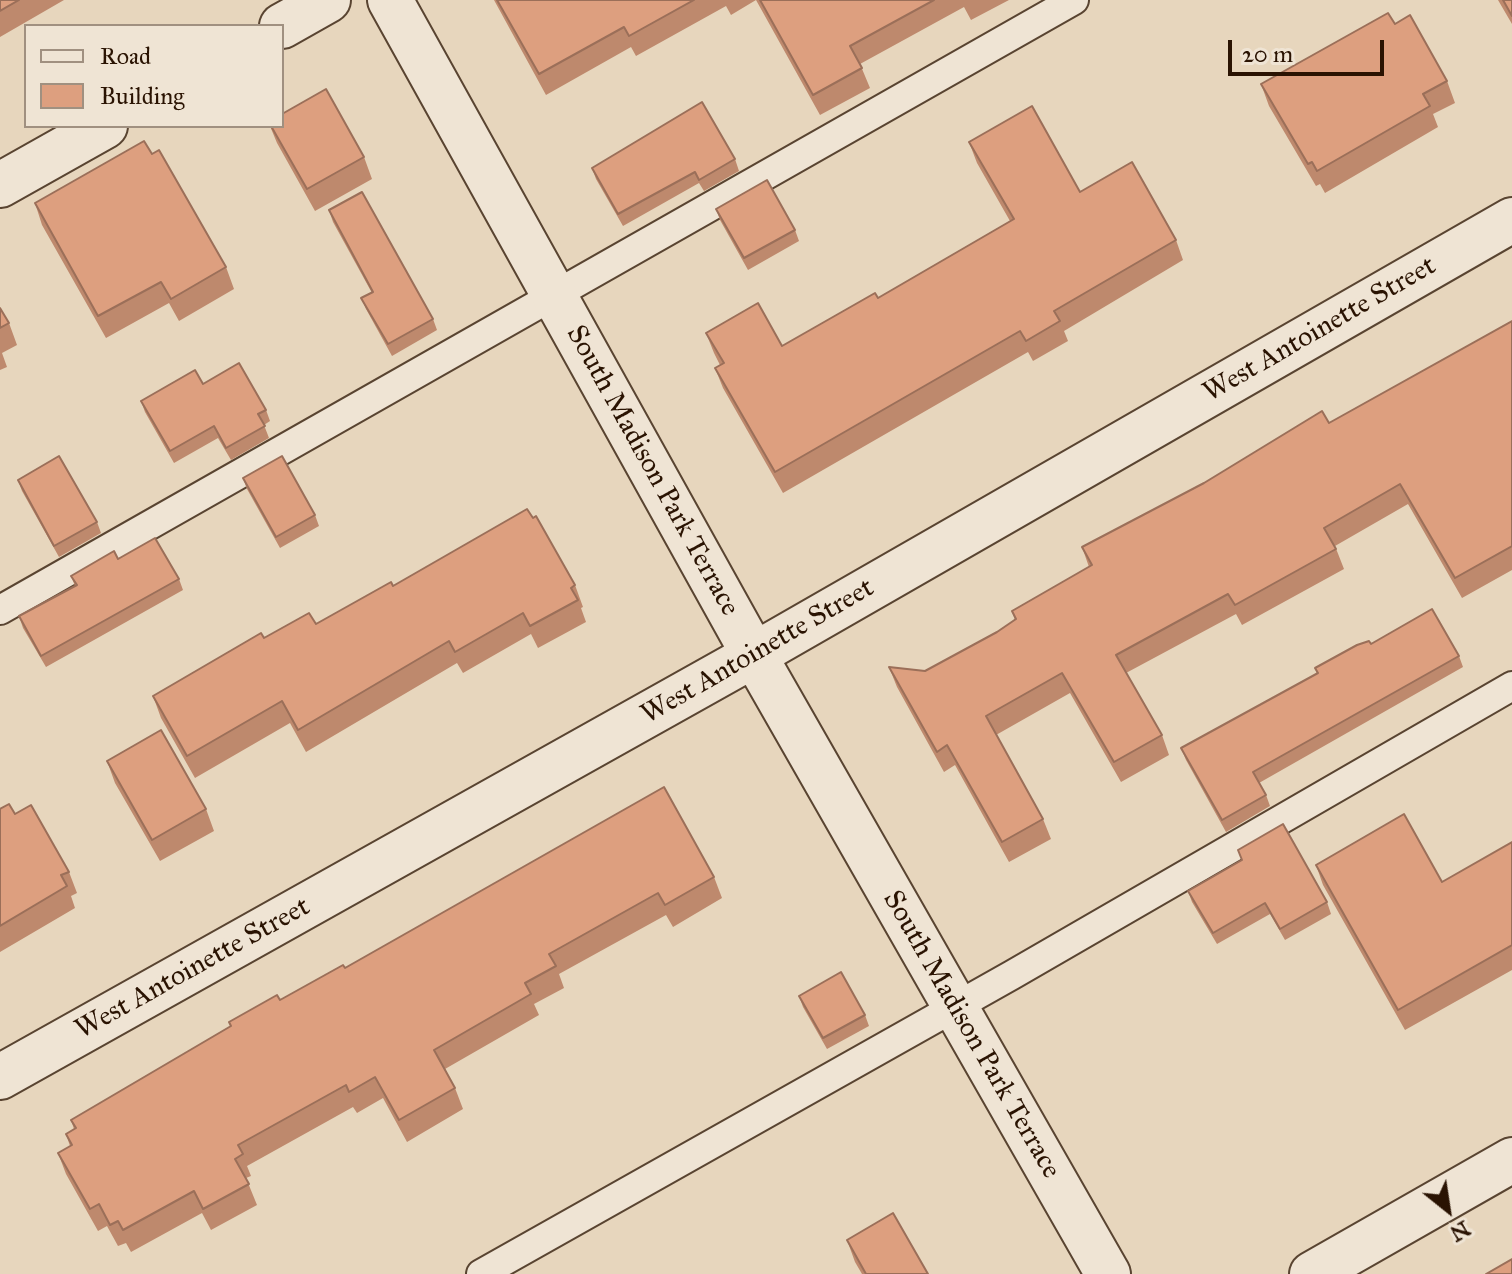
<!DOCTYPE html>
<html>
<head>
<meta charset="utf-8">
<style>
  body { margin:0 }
  #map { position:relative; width:1512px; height:1274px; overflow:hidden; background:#e7d6bd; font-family:"IM FELL Great Primer",serif }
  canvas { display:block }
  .legend { position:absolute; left:24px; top:24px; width:260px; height:104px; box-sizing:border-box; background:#efe4d4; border:2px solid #a09080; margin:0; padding:10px 14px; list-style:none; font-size:24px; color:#2a1302 }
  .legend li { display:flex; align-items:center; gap:16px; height:40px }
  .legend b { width:40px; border:2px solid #a09080 }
  .north { position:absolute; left:1408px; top:1170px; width:80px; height:80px; -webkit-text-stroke:6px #efe4d4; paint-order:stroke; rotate:150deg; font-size:22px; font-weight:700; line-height:32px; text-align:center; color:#2a1302 }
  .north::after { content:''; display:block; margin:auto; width:28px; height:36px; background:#2a1302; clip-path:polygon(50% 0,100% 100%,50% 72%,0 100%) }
  .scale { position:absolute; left:1228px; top:40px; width:156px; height:36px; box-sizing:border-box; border:4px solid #2a1302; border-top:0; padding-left:10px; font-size:24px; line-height:28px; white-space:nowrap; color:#2a1302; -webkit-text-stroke:6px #efe4d4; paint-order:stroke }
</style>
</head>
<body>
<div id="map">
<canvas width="1512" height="1274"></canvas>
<ul class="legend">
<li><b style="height:10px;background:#efe4d4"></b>Road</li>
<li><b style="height:22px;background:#dd9f7f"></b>Building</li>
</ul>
<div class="north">N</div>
<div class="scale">20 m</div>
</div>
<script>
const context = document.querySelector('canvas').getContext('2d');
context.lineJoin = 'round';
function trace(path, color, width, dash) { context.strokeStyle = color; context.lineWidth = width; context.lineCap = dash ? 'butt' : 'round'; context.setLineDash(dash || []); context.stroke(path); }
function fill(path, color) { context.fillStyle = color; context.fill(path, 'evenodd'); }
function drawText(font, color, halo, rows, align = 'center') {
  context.font = font + ' "IM FELL Great Primer",serif'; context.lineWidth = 8; context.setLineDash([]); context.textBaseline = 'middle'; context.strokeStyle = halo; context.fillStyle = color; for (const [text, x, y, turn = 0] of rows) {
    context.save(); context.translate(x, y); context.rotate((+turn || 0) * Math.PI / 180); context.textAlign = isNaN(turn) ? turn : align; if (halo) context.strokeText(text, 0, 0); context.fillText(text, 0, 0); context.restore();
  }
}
const lane = new Path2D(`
  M0,610l1074,-610
  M481,1274l531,-299 500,-289`);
const street = new Path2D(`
  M390,0l364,655 354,619
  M282,26l46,-26
  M0,185l105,-59
  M0,1077l754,-422 758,-435
  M1312,1274l200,-114`);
trace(lane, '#594431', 32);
trace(street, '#594431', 48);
trace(lane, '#efe4d4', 28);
trace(street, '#efe4d4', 44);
fill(new Path2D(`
  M0,0h64l-64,37z
  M494,0h515l-38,20 -7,-13 -104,57 10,24 -50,27 -64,-115 -25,15 -5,-9 -90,50 -5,-9 -85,48z
  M1498,0h14v24z
  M1395,24l52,57 8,22 -22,11 5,13 -113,66 -5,-9 -4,2 -47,-80 -8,-22z
  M270,126l94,31 8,22 -57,32 -38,-68z
  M969,142l111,50 96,48 7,20 -119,71 4,10 -35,20 -5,-9 -245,141 -60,-105 -8,-20 5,-3 -6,-12 -8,-20 76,13 96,-48 132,-77 -33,-58z
  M152,154l74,113 8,22 -55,32 -10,-18 -63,35 -64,-113 -7,-22z
  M735,159l4,12 -35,20 -5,-8 -76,43 -27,-47 -4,-11z
  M716,209l79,21 4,11 -51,29 -28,-50z
  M329,210l104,109 4,11 -45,26 -26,-47 -5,-11 11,-5 -39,-71z
  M0,308l9,15 8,22 -15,8 5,14 -7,3z
  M1512,321v249l-50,28 -54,-94 -73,42 9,23 -102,56 -6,-11 -110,59 36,62 7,20 -48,27 -51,-89 -74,42 47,84 8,20 -42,23 -54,-97 -11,7 -47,-85 -8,-20 36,4 72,-39 18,-12 -3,-9 77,-44 -7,-20 247,-124z
  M203,384l63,26 4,11 -6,4 5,13 -38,22 -13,-22 -44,25 -29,-51 -4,-11z
  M243,478l72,37 4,11 -39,22 -33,-59z
  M18,480l79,42 4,11 -42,24 -37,-66z
  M118,559l61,20 4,11 -137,77 -23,-39 -4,-12 56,-30 -4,-10z
  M575,585l8,22 -2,1 5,14 -48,26 -7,-14 -68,39 -6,-10 -151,89 -16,-29 -95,55 -34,-60 -8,-22 111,-58 52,-14 77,-38z
  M1459,656l4,11 -204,116 7,12 4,11 -44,26 -40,-72 -5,-12 136,-74 -2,-6z
  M107,761l99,48 8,22 -54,30 -45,-78z
  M0,809l15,5 54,58 8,21 -6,3 4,12 -75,44z
  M1512,842v128l-107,60 -82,-145 -7,-20 126,17z
  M714,877l8,21 -49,29 -7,-12 -107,59 5,14 -30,16 5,11 -94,54 10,19 8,21 -56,33 -24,-44 -26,15 -4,-6 -106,59 4,10 -5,2 11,27 -46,25 -9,-17 -71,39 -5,-9 -8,3 -11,-20 -9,5 -32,-57 -8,-21 12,-7 -4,-12 8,-5 -3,-9 160,-93 -2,-5 51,-22 65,-32z
  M1188,891l139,11 4,12 -46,26 -15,-26 -53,30 -25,-42z
  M799,996l66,19 4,11 -42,23 -24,-42z
  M847,1240l81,34h-66l-7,-12z`), '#be896d');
const building = new Path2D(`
  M0,0h19l-19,11z
  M497,0h197l-65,36 -5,-9 -85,47z
  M760,0h174l-84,46 12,22 -49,27z
  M1503,0h9v16z
  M1388,13l7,11 15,-9 37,66 -24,13 7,12 -113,65 -5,-9 -4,2 -47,-80z
  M326,89l38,68 -57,32 -36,-63h11v-12z
  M702,102l33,57 -36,21 -4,-8 -77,42 -26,-46z
  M1032,106l48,86 52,-30 44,78 -122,71 6,10 -34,20 -6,-10 -245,141 -60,-104 9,-5 -18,-30 52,-30 24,43 93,-53 3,5 136,-79 -45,-77z
  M144,141l8,13 7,-4 67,117 -55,32 -10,-17 -63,34 -63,-113z
  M767,180l28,50 -51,28 -28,-49z
  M362,192l71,127 -45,25 -27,-46 12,-6 -44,-82z
  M0,308l9,15 -9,5z
  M1512,321v225l-57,32 -55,-94 -76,44 12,21 -101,56 -7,-11 -112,61 46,80 -48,27 -52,-89 -76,43 57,103 -41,23 -55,-97 -10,7 -48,-85 36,4 72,-39 19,-13 -4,-8 80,-46 -10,-18 122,-64 118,-72 7,12z
  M239,363l27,47 -8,4 7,12 -39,22 -12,-22 -44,25 -29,-50 54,-31 8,14z
  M59,456l38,66 -43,24 -36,-66z
  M282,456l33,59 -39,22 -33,-59z
  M527,509l6,9 3,-2 39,69 -4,3 7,12 -48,26 -7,-13 -68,39 -6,-11 -151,89 -16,-29 -95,55 -34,-60 108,-63 3,5 45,-25 7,11 75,-42 2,4z
  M155,538l24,41 -138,77 -22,-40 58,-31 -6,-9 43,-25 4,8z
  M1432,609l27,47 -206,116 13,23 -44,25 -41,-72 137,-75 -3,-5 42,-23 12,-4 2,3z
  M161,730l45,79 -54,31 -45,-79z
  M664,787l50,90 -49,28 -7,-12 -109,61 7,12 -31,17 6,11 -97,56 21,38 -56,32 -24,-43 -26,15 -3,-7 -108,60 5,9 -8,5 14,25 -46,25 -9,-18 -71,39 -5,-9 -8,4 -11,-21 -9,5 -32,-56 14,-8 -6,-11 10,-6 -5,-8 160,-94 -2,-4 48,-27 3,5 63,-35 2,3z
  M9,804l6,10 16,-9 38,67 -8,3 6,11 -67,40v-117z
  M1404,814l38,68 70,-40v103l-114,65 -82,-145z
  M1283,824l44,78 -47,27 -15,-26 -52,30 -25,-42 54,-31 -4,-10z
  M841,972l24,43 -42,23 -24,-42z
  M893,1213l35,61h-62l-19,-34z
  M1512,1259v15h-26z`);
fill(building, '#dd9f7f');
trace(building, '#9b6f59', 2);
drawText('28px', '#2a1302', '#efe4d4', [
  ["West Antoinette Street",1320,330,-30],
  ["South Madison Park Terrace",652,471,61],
  ["West Antoinette Street",758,652,-30],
  ["West Antoinette Street",193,969,-29],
  ["South Madison Park Terrace",971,1035,60]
]);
</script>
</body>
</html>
